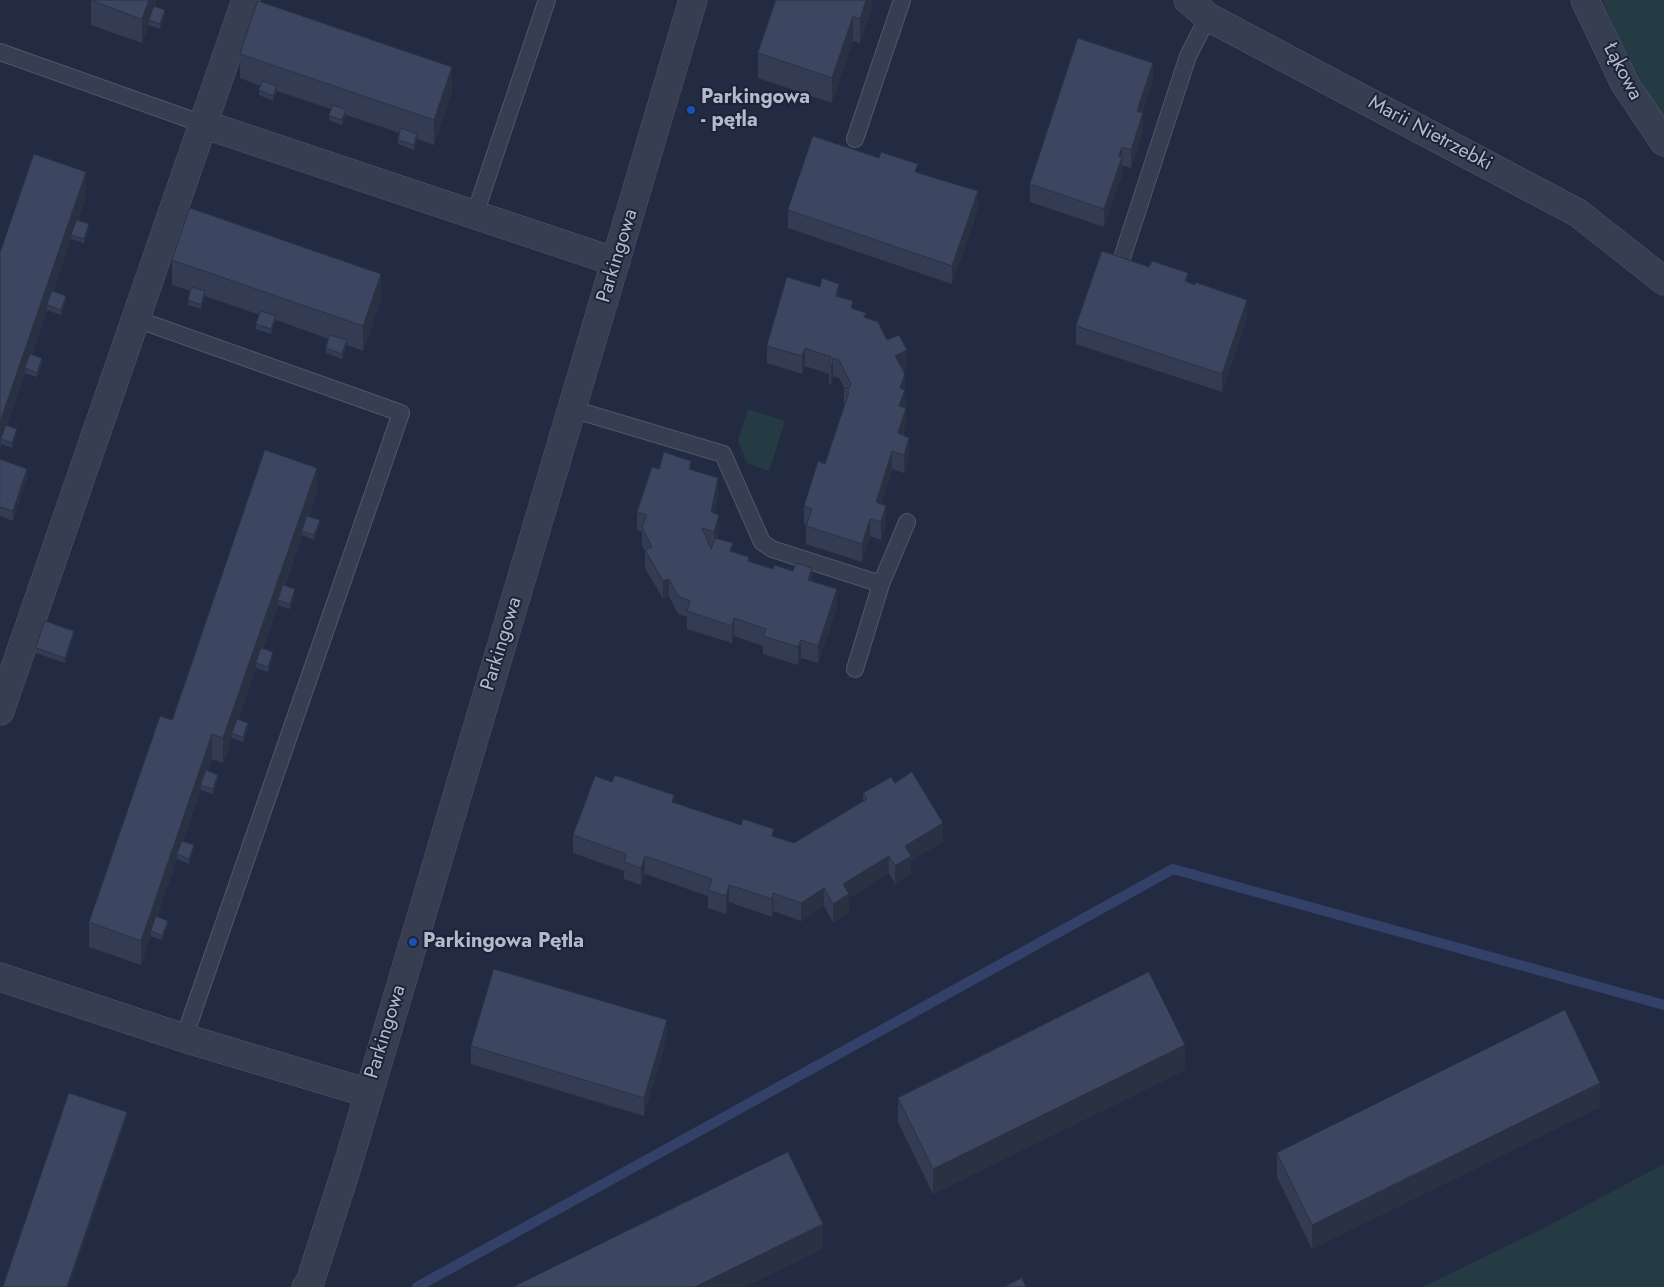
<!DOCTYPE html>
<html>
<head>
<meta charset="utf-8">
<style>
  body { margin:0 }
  canvas { display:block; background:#232b42 }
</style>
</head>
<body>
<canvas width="1664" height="1287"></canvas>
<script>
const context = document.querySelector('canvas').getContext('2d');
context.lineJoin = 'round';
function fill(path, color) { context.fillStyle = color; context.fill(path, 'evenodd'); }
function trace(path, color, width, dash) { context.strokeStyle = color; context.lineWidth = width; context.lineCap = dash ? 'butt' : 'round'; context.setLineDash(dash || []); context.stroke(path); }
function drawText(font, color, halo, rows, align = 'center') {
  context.font = font + ' Jost,sans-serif'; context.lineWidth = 4; context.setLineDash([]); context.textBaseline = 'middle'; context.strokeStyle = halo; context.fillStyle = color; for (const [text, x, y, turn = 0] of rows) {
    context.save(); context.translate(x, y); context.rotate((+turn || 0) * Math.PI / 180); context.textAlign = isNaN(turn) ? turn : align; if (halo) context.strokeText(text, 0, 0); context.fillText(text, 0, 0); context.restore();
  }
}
fill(new Path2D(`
  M1603,0h61v118l-32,-48z
  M748,409l37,12 -16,50 -22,-8 -9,-23z
  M1664,1164v123h-241l123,-60z`), '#253b43');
trace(new Path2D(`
  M417,1287l756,-418 491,136`), '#334169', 10);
const service = new Path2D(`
  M0,52l203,72
  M855,139l47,-139
  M475,214l72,-214
  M1122,258l66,-202 20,-39
  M136,319l265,94 -217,625
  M572,409l151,45 39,88 10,7 109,35
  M855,669l26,-85 26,-62`);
const minor = new Path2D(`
  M1188,0l20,17 370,196 86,68
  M1585,0l40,84 39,58
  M203,124l413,138
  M0,711l246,-711
  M0,977l184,61 184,55`);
const tertiary = new Path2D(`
  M306,1287l4,-5 37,-115 346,-1167`);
trace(service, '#4f5669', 18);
trace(minor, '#4f5669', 29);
trace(tertiary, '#4f5669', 29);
trace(service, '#373e52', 16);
trace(minor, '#373e52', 28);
trace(tertiary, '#373e52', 28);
fill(new Path2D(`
  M91,0l64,6 10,8 -5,15 -11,-4 -7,18 -51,-18z
  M872,0v7l-12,36 -7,-2 -21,62 -74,-25v-25z
  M240,54l212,38 -18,53 -17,-6 -3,11 -16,-6v-4l2,-7 -54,-18 -4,10 -13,-5v-4l2,-7 -54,-18 -4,10 -14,-6v-5l2,-4 -21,-8z
  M1153,81l-11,32 1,18 -12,37 -9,-3v10l-18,52 -74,-25v-18z
  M879,158l39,14 60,37 -26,75 -164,-56v-18z
  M86,196l-8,24 11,8 -5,15 -13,-4 -18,52 13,9 -5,15 -14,-5 -15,44 10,9 -5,14 -12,-4 -18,52 10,8 -5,15 -11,-4 -1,3v-194z
  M172,260l209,39 -18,52 -16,-6 -5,14 -16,-6v-5l3,-9 -53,-19 -5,14 -15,-5v-5l4,-9 -55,-19 -4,13 -13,-4v-5l3,-9 -19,-6z
  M1188,282l59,35 -25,75 -146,-48v-18z
  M839,297l27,21 21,22 20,28 -4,2 2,20 1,36 -3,10 6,20 -5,17 -12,-4 -11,35 5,20 -5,16 -11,-4 -8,26 -56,-18v-19l-2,-1v-18l21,-42 19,-56v-20l-5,-10 -6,-2 -2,8 -2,-1v-9l-24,-8 -3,8 -35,-11v-17z
  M0,459l27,19 -14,43 -13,-5z
  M659,469l32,1 27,26 -4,17 5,20 -2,6 16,13 16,9 63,20 25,26 -19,56 -17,-5 -3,7 -35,-11v-8l-29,-10 -2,7 -45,-14v-12l-9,-3 -9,-18 -6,3 -18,-31v-17l-3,-6v-13l-5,-2v-18z
  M317,492l-8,24 11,9 -6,15 -12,-5 -17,50 10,9 -5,15 -12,-4 -15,44 10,8 -5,15 -12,-4 -18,52 10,8 -5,14 -11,-4 -9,25 -11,-4 -4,12 10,8 -5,15 -12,-4 -18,51 11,9 -5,14 -12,-5 -20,58 11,8 -6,15 -11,-4 -10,29 -52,-18v-25l83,-202z
  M74,635l-9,28 -29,-10v-5z
  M612,782l182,61 69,-42v-8l32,-10 48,58 -32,20v13l-16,10 -6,-11 -40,25v14l-16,10 -9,-16 -23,15 -28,-10 -1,6 -43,-15 -3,12 -18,-6v-12l-63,-22 -4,11 -17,-6v-8l-51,-18v-18z
  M667,1038l-23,78 -173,-52v-18z
  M1185,1070l-252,124 -35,-72v-24z
  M1600,1107l-288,142 -35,-72v-24z`), '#343c53');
fill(new Path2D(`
  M149,0h8l-7,21 -1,-1v5l-7,18v-24z
  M865,0h7v7l-12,36v-24z
  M165,10v4l-5,15v-5z
  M853,16v25l-21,62v-25z
  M1153,63v18l-16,48v-18z
  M452,67v25l-18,53v-25z
  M277,86v4l-4,11v-5z
  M346,110v4l-4,11v-5z
  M1143,113v18l-12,37v-18z
  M417,134v5l-3,11v-5z
  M1122,147v28l-18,52v-18z
  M86,172v24l-13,39h-2v4l-22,67 -2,-1v5l-20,59 -2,-1v5l-23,67 -1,-1 -1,8v-25z
  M978,191v18l-26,75v-18z
  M89,224v4l-5,15v-4z
  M1188,273v18l-3,-10z
  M381,274v25l-18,52v-25z
  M839,284v18l-3,-6z
  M205,291v5l-4,13v-4z
  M66,296v4l-5,15v-5z
  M1247,300v17l-25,75v-18z
  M276,316v5l-5,13v-5z
  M347,340v5l-5,14v-5z
  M805,348v18l-3,8v-18z
  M907,350v18l-12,5v-17z
  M42,358v5l-5,14v-4z
  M833,358v18l-2,8v-18z
  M905,374v34l-6,16v-18l1,-18z
  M906,408v18l-8,25v-18z
  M17,429v4l-5,15v-5z
  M909,438v18l-5,17v-18z
  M892,451v18l-16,51v-18z
  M691,461v17l-2,-9z
  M317,468v24l-14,39h-1v4l-23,65h-1v5l-20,58h-2v5l-23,66h-1v4l-9,25v-25z
  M27,469v9l-14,43v-10z
  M718,478v18l-7,34v-18z
  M886,506v18l-5,16v-18z
  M719,515v18l-5,17v-18z
  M870,519v17l-8,26v-18z
  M320,520v5l-6,15v-5z
  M812,568v18l-4,-6z
  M669,579v17l-6,3v-18z
  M295,589v5l-5,15v-5z
  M837,589v18l-19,56v-17z
  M734,618v18l-2,7v-17z
  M74,631v4l-9,28v-5z
  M801,640v18l-3,7v-18z
  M273,652v5l-5,15v-5z
  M248,723v5l-5,14v-5z
  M212,734v25l-10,27 -1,-1v5l-22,65 -2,-1v5l-25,73 -1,-1v5l-10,29v-24z
  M218,775v4l-5,15v-5z
  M943,823v18l-32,20v13l-16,10v-18l10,-20z
  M194,845v5l-5,14v-5z
  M645,856v18l-4,11v-17z
  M889,856v17l-40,25v14l-16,10v-18l10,-20z
  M729,885v17l-3,12v-18z
  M824,888v18l-23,15v-18z
  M773,893v18l-1,6v-18z
  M168,921v4l-6,15v-4z
  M667,1020v18l-23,78v-18z
  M1185,1045v25l-252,124v-25z
  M1600,1083v24l-288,142v-24z
  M127,1112v5l-58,170h-2z
  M823,1224v25l-78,38h-50z`), '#2a3143');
const building = new Path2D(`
  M91,0h58l-7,19z
  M776,0h90l-6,19 -7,-3 -21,62 -74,-25z
  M258,1l194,66 -18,53 -194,-66z
  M154,6l11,4 -5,14 -11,-4z
  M1078,38l75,25 -16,48 6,2 -12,37 -9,-3 -3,9 3,1 -18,52 -74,-25z
  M263,81l14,5 -4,10 -14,-6z
  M333,105l13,5 -4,10 -13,-4z
  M401,128l16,6 -3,11 -16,-5z
  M813,136l66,22 2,-6 37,12 -3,8 63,19 -26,75 -164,-56z
  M34,154l52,18 -86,250v-169z
  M190,208l191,66 -18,52 -191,-66z
  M77,220l12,4 -5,15 -13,-4z
  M1102,251l47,16 3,-6 36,12 -3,8 10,4v-3l52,18 -25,74 -146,-48z
  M787,277l33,10 2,-9 17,6 -3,12 17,5 -2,7 15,5 -2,4 14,5 9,18 12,-5 8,15 -12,6 10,18 -5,14 5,2 -6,16 7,2 -8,25 11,5 -5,17 -12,-4 -16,51 10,4 -5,16 -11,-3 -8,25 -56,-18 6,-17 -8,-3 14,-45 7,3 24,-72 -5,-2 1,-2 4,1 2,-5 -12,-24 -6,-2 -2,8 -2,-1 2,-8 -26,-9 -3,8 -35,-10z
  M192,287l13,4 -4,14 -13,-5z
  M52,291l14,5 -5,14 -14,-5z
  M261,311l15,5 -5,13 -15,-5z
  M330,335l17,5 -5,14 -16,-6z
  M30,354l12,4 -5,15 -12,-5z
  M6,425l11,4 -5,14 -11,-4z
  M265,450l52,18 -94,270 -11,-4 -71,207 -52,-19 71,-206 12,4z
  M664,452l27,9 -2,8 29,9 -7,34 8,3 -5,17 -12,-4 9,21 4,-11 18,5 -3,8 19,6 -1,4 25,8 1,-4 19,6 3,-8 16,5 -4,12 29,9 -19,57 -17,-6 -3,7 -35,-11 3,-7 -32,-11 -2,8 -45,-15 3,-10 -12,-5 -9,-17 -6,2 -18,-31 7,-3 -10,-20 5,-12 -10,-3 15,-45 7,2z
  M0,459l27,10 -14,42 -13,-4z
  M307,516l13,4 -6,15 -12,-4z
  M283,585l12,4 -5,15 -12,-4z
  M45,621l29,10 -9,27 -29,-10z
  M261,648l12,4 -5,15 -12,-4z
  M237,719l11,4 -5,14 -11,-3z
  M206,770l12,5 -5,14 -12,-4z
  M912,772l31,51 -38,23 6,10 -16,10 -6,-10 -46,28 6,10 -16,10 -9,-16 -23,15 -28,-10 -1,6 -43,-14 -3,11 -18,-6 4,-11 -67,-23 -4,12 -17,-6 2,-8 -53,-19 22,-59 17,6 3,-7 59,20 -2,7 69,23 2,-6 31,10 -2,7 22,7 73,-44 -4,-6 28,-16 4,6z
  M182,841l12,4 -5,14 -12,-5z
  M156,916l12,5 -6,15 -11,-5z
  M494,969l173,51 -23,78 -173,-52z
  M1149,972l36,73 -252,124 -35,-71z
  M1565,1010l35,73 -288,142 -35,-72z
  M69,1093l58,19 -60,175h-64z
  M788,1152l35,72 -128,63h-182z
  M1022,1278l4,9h-22z`);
fill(building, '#3c4660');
trace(building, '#2a3143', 1);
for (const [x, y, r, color] of [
  [691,110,5,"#1a4fb4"],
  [413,942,5,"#1a4fb4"]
]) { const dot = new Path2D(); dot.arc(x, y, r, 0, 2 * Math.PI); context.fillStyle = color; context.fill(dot); trace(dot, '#1c2337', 2); }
drawText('20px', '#b4bacc', '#1c2337', [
  ["Łąkowa",1622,72,62],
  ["Marii Nietrzebki",1430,134,28],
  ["Parkingowa",618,256,-73],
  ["Parkingowa",502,644,-73],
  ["Parkingowa",386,1032,-73]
]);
drawText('bold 20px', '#b4bacc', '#1c2337', [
  ["Parkingowa",701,98],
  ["- pętla",701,121],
  ["Parkingowa Pętla",423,942]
], 'left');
</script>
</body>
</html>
